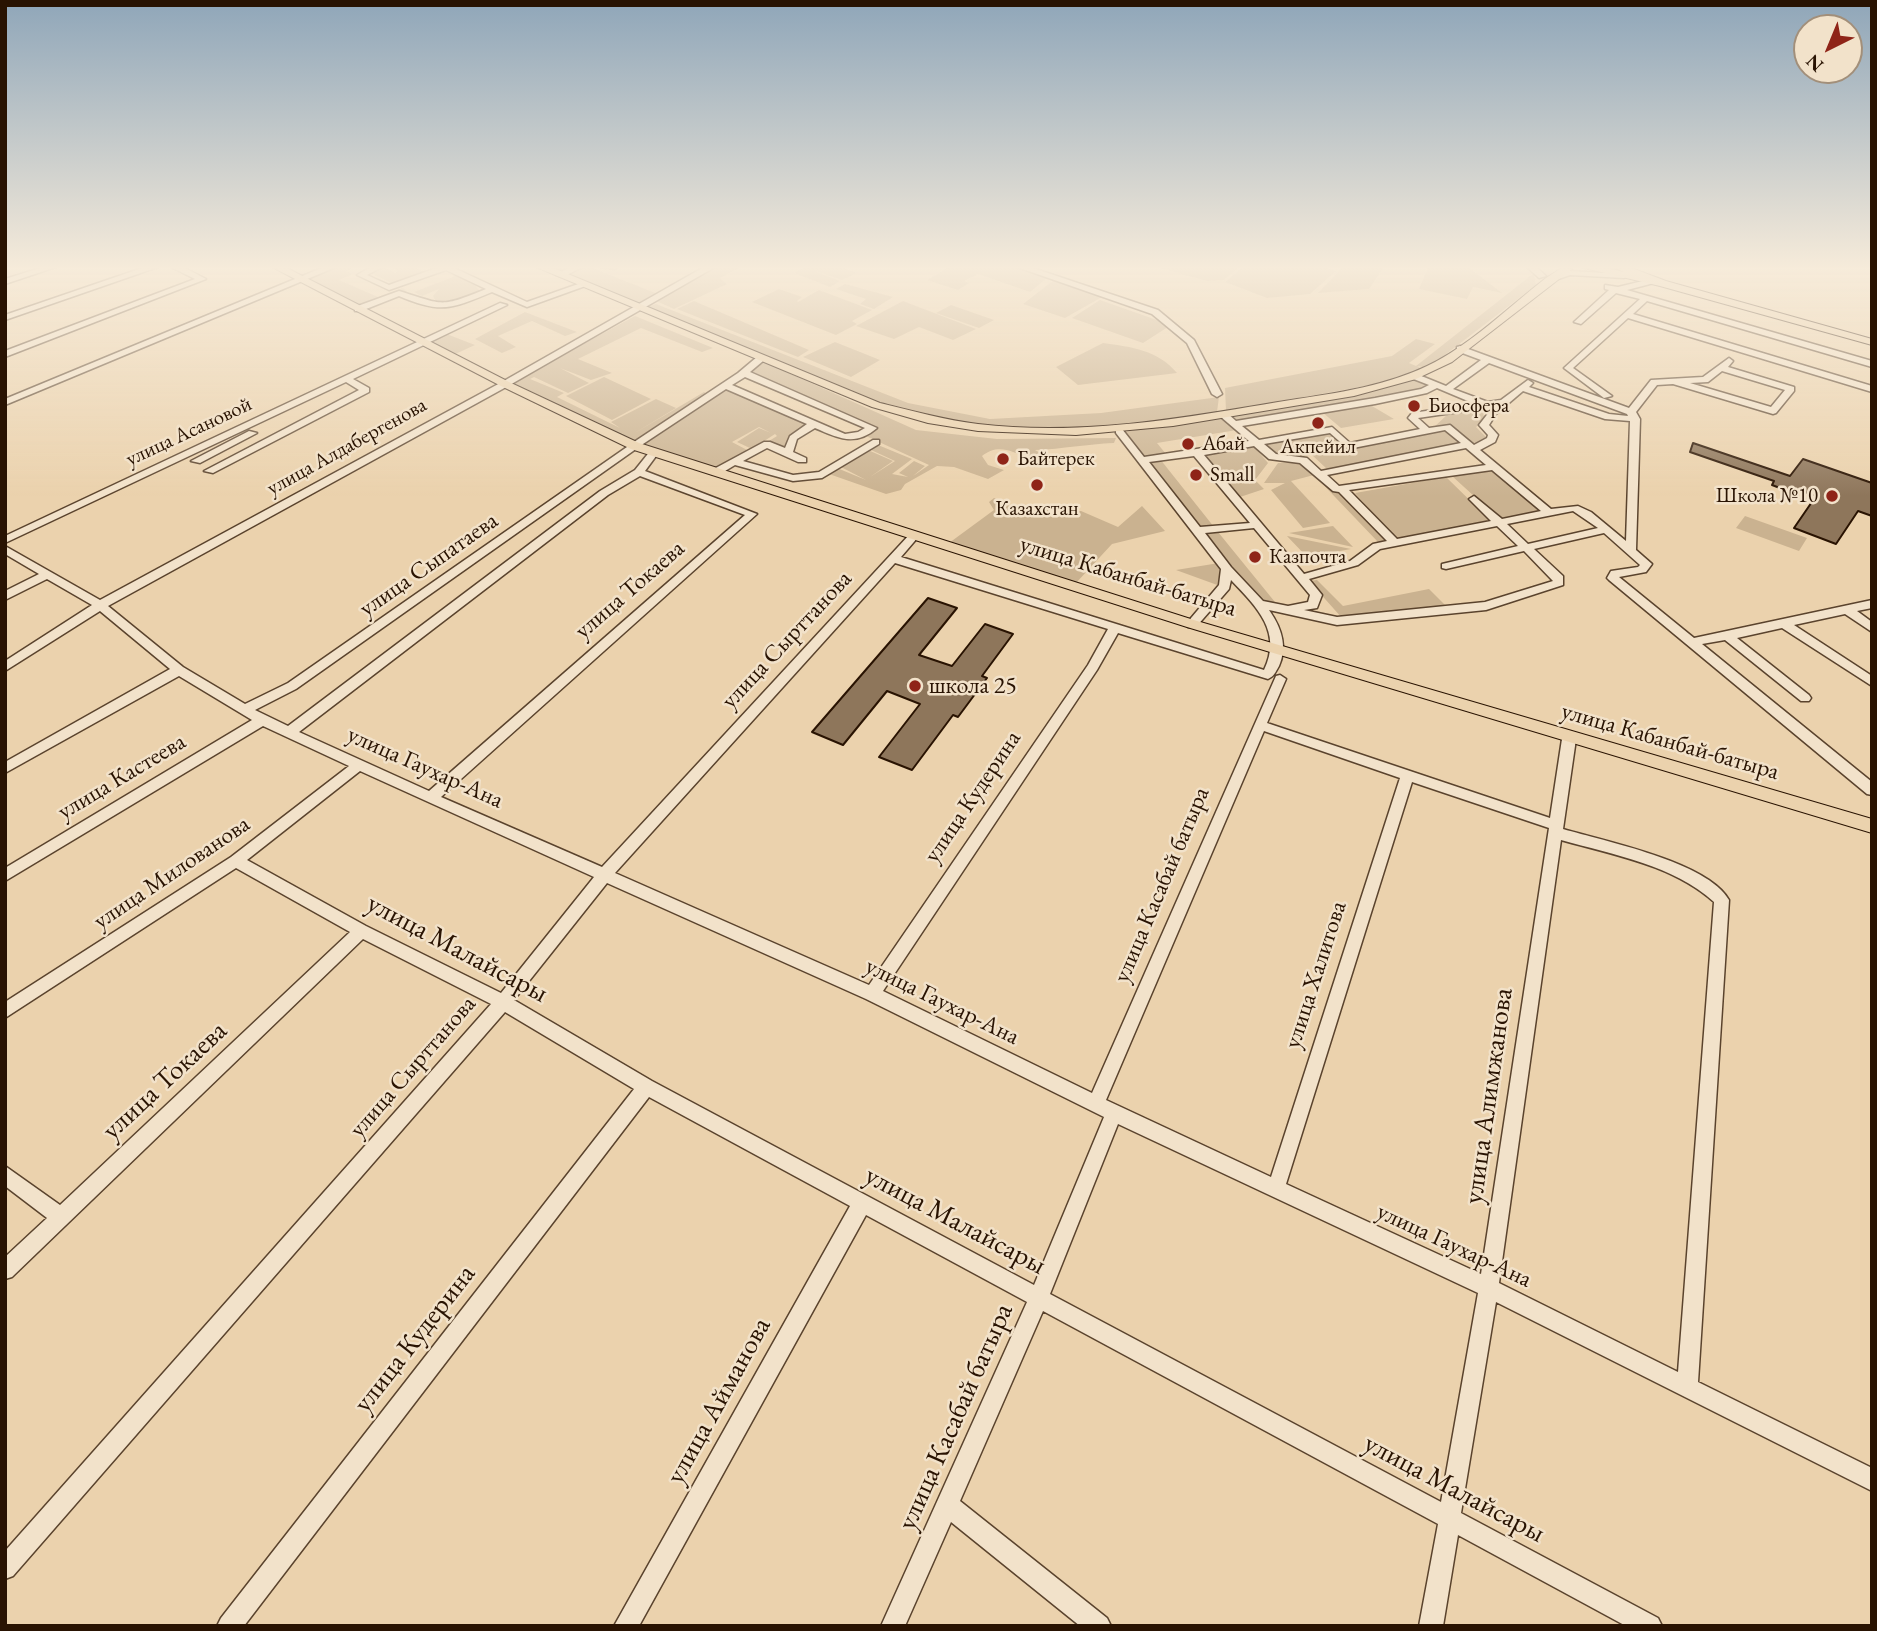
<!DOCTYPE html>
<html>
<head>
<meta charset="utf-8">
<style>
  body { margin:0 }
  #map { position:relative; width:1877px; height:1631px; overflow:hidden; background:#ebd2ad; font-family:"EB Garamond",serif }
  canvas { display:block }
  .frame { position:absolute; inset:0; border:7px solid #291302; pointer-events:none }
  .north { position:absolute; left:1793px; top:14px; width:70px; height:70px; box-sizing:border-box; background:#f2e2ca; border:2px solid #a28f7a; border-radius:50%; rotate:223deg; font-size:19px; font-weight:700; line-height:28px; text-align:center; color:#291302 }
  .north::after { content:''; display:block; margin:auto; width:24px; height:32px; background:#8f2418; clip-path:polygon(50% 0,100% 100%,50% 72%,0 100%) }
</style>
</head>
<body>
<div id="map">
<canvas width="1877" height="1631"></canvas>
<div class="frame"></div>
<div class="north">N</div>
</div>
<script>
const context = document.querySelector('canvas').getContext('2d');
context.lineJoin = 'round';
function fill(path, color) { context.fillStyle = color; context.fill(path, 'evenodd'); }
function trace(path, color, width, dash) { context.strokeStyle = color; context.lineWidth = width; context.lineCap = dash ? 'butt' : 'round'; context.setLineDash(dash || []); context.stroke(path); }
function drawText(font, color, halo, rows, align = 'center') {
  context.font = font + ' "EB Garamond",serif'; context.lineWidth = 5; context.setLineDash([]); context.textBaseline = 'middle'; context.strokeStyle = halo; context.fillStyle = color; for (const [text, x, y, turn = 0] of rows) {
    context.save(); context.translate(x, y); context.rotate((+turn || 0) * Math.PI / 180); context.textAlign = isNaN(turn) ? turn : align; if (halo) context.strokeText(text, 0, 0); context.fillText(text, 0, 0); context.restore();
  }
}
fill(new Path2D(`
  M334,267h20l-8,4 7,3 -14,6 39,17 25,-9 4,4 -43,17 -58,-30z
  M383,267l12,6 3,-2 -7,-4h22l13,6 -33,11 -24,-12z
  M546,267h44l68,27 -21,11z
  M715,267h26l-21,11 7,6 -53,25 -20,-9z
  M806,267h35l16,6 -15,7 -30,-10 28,11 -10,6 -36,-14z
  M949,267h67l31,11 -17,14 -52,-18 -14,7 5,2 -11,7 -31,-10z
  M1156,267h83l-15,13 -17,1z
  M1243,267h79l14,4 -26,23 -43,4 -42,-16z
  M1343,267h41l-15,22 -51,4z
  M1428,267h40l34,26 -29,-6 -6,12 -48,-10z
  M1534,273l2,12 -108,83 -11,-2 7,4 -36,12 -162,29 -1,-23 167,-32 24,-17 19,5 -26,19 7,3z
  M458,275l39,14 -8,3 -13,-6 4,6 -25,12 -19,-2 -3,-6 6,-7 -17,7 -8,-4z
  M1054,280l48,17 -37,21 -42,-14z
  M845,284l48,13 -19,12 -14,-5 6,-5 -30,-10z
  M779,289l23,8 -5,4 1,1 21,-12 53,20 -20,11 5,3 -21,11 -84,-33z
  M1100,300l71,25 -28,18 -71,-25z
  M694,301l115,49 -11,7 -121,-48z
  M903,301l73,28 -23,11 -34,-13 -25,12 -38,-13z
  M656,304l252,99 82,16 111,-6 118,-16 -2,15 -103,17h-100l-79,-9 -81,-23 -211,-89z
  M951,305l43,15 -15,8 -43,-15z
  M525,312l52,20 -12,4 -33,-15 -34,15 18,11 -14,6 -27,-14z
  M635,316l78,32 -11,4 -61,-24 -63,31 34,14 -21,7 -31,-12 29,15 -21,10 -34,-16 -4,2 34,14 -7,4 63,31 -9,-6 45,-23 20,9 -43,26 71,-42 4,3 -74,47 -123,-59z
  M444,333l31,12 -24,11 -25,-14z
  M835,342l45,18 -29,17 -48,-20z
  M1103,343c29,4 55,7 74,30l-99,12 -22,-18z
  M764,362l152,68 81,9 119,-1 -2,5c-27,1 -51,6 -79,7l28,16c-33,4 -55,-31 -81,-10l6,9 16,5 -16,9 -34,-12 -17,-1 -32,18 -4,6 -15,4 -57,-20 8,-6 29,12 -25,-13 27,-17 25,11 -23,16 25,-16 -26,-12 9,-4 34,14 -20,15 16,3 -9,-4 15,-12 11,5 -12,10 16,-11 -63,-29 9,-8 -126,-54z
  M604,377l47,22 -39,21 -46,-24z
  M1414,377l18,8 -10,4 -188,33 -6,-6z
  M727,388l81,38 -18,11 -6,12 -15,-8 8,-5 -2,-2 -23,15 -15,-7 22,-14 12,5 -12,-6 -27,15 17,9 -33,19 -75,-26z
  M1494,404l-11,11 4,3 -11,9 12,12 -15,8 -26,-21 -15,3 16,-15z
  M1372,406l22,13 -53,9 -19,-16z
  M1223,416l14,14 -80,13 9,11 -23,4 -20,-26z
  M1446,428l19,16 -138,25 -15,-14 -40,6 -16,-17 76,-12 16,14z
  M1253,445l15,18 -13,17 9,9 -27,9 -36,-44z
  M1160,459l54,68 -16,2 -51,-69z
  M1312,462l76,79 -10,1 -64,-67 -23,6 39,42 -27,5 -32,-38 14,-7h-21l14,-20z
  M1493,469l50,43 -45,6 -46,-42z
  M1446,477l44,43 -94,19 -41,-46z
  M994,498l35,17 10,-8 13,5 29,-1 37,16 24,-21 23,25 -53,13 -36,39 -127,-40 45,-33 -5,-8z
  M1745,516l62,22 -8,13 -63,-23z
  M1333,526l20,21 -64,-14z
  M1202,532h16l61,75 -28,-6z
  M1287,536l64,13 -44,8z
  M1219,563l1,23 -44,-16z
  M1317,580l26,26 86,-17 17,17 -104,12 -33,-37z`), '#cab290');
const building = new Path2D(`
  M1693,443l97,33 13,-17 69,24v33l-14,-5 -22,33 -42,-16 22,-32 -20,-7 -3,4 -21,-8 2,-4 -84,-29z
  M928,598l29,10 -38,47 33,11 33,-42 28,10 -31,42 5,2 -29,39 -5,-2 -41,55 -33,-13 41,-53 -33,-13 -44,54 -31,-13z`);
fill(building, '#8e765b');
trace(building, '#291302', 2);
const minor = new Path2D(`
  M43,267h13l-51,17v-5z
  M145,267h13l-153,53v-5z
  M171,267h12l23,12 -201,78v-6l190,-72z
  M324,267h12l-331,138v-6z
  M371,267h11l-15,8 22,10 50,-18h13l75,35 54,-19 7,2 -61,22 -35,-15c-41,17 -51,22 -93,4l-38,15h-6v-4l44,-16c45,14 41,17 87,-2l-40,-19 -57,20 -32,-15z
  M570,267h12l-19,10 -7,-2z
  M601,267h17l-4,2z
  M704,267h11l-207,119 -400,220 75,61 62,37 43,-21 349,-243 101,-67 19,-16h6v4l-13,11 127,56c-22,19 -39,10 -62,0l-18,11 -4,13 13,6v4h-8l-31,-14 -24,13 50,14 26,-3 54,-32h6v4l-57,34 -29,3 -58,-16 -15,9h-8v-4l52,-28h6l15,6 5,-12 17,-12 -81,-35 -83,55 -347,245 -41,21 33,16 312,-235 35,-21 16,-20h6l2,2 -14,19 112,43 -316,283 161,70 308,-333 4,-1 5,3 -18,21 363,113c19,-38 -8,-64 -33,-90l-2,9 -33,38h-8l-2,-3 33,-39 2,-16 -105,-136v-4h6l22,28 105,-16 -28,-24v-4h6l9,8 139,-23 46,-9 8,-4 -18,-7v-4l3,-1 32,13 35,-26 -24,-9v-4l3,-1 169,62 22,-28 52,-3 26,-19 4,3 -5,6 66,20v4l-18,22 -3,1 -100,-30 -16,1 -21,27 4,7 -4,131 16,14 -6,8 -27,5 75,61 178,-38v8l-15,3 15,11v10l-27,-18 -51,11 78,51v10l-90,-58 -45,10 72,57 2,3 -2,3h-8l-76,-61 -23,4 170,138v13l-5,-1 -258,-214 -2,-2 4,-7 27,-4 2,-2 -36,-32 -70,16 29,27v9l-77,25 -149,15 -68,-15c12,17 19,36 10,56 -4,7 -5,10 -11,13l-150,-46 -21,37 -214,321 209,102 184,-417 4,-1 6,4 -19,44 283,95 12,-79 2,-3h10l2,3 -13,90c41,12 145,33 166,71l-31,482 174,86v23l-376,-189 -35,211 197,105 4,8h-36l-168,-91 -15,91h-24l19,-102 -395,-213 -83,190 147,117 4,8h-31l-129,-104 -46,104h-24l146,-324 -161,-87 -227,411h-25l236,-420 -201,-109 -405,529h-27l4,-8 413,-529 -129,-77 -492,564 -8,3v-28l486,-547 -128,-65 -351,338 -7,2v-22l42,-39 -42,-32v-20l55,39 290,-273 -114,-64 -231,150v-16l226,-145 118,-91 -86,-40 -258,155v-13l247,-148 -73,-44 -174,97v-11l165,-93 -70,-58 -95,60v-10l87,-56 -45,-26 -42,21v-9l34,-17 -34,-20v-8l95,54 402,-218zM1489,363l138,51 1,2 -19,-2 -80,-27 4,-4 -5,-3 -27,20 -13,2 -35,-13zM1722,371l63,19 -14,17 -81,-24 18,-1zM745,377l120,51 -7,4 -13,2 -113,-49zM1437,388l38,16 -63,9 -4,5 12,11 -70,14 -18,-16 -73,13 -17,-14 133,-22 52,-11zM1523,391l82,28 25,2 -4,120 -35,-29 -13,-6 -27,3 -71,-59 15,-8 3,-7 -9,-10 7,-11zM1493,407l-14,18 9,10 -1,3 -13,7 -24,-20 -21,3 -11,-10zM1445,430l16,13 -140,28 -14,-13 -31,-4 -12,-10 66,-11 18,16zM1254,446l15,13 31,4 33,28 6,1 48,49 -14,3 -23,17 -46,13 -100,-119zM1466,448l20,17 -147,21 -12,-11zM1194,456l56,67 -50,4 -51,-65zM1492,470l49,41 -39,8 -28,-23 -5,3 22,22 -94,18 -48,-49zM640,476l105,39 -316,276 -130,-59 309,-237zM1573,511l25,17 -70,16 -21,-20zM1497,526l21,20 -76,18v4l4,1 78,-18 29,30 -68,21 -148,15 -33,-7 13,-2 5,-13 -13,-16 49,-14 22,-16zM1254,528l56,67 -2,7 -20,4 -25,-5 -32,-34 -26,-34zM895,563l213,66 -20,36 -219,320 -254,-112zM1264,731l136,47 -129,399 -165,-77zM360,771l234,106 -93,116 -135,-67 -119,-66zM1412,782l137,46 -68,446 -195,-90zM1561,840c53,15 112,25 153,62l-36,470 -179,-89zM607,883l259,116 238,118 -70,168 -382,-204 -138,-81zM1118,1124l360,169 -37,209 -391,-208z
  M1017,267h13l128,43 36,30 28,54 -5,3 -5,-3 -25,-51 -35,-29z
  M1527,267h9l10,9 -7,2z
  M1569,271l55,3 4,2 -4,2 -54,-3 -20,7 -4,-2z
  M1651,279l4,2 -1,2 -27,7 245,71v6l-225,-66 -14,13 239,72v6l-244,-74 -55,50 39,28 -8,2 -40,-30 76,-69 -24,-6 -35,31 -7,-2 35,-32 -4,-1v-4l13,2z
  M500,303l7,2 -154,74 16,9v4l-156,81 -9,-2 155,-81 -13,-8 -341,161v-7z
  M249,431l8,2 -57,30 -9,-2z`);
const major = new Path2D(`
  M272,267h13l224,115 130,61 558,178 675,198v14l-685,-206 -556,-178 -130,-63z
  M536,267h15l329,136c33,8 65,17 98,21 101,12 201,-5 300,-22 50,-8 103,-14 149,-36 44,-21 80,-58 119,-88l17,-11 9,2 -120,93 -36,17 -62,17 -181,30 -97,9 -98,-4 -50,-8 -56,-16z
  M1580,267h21l23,5 -10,-5h15l37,14 206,58v6l-212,-59z`);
trace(minor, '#5a432d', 3);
trace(major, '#291302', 2);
fill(minor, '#f2e2ca');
fill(major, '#ebd2ad');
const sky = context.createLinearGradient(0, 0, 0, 496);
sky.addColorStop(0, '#8fa6b9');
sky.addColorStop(0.54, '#f6ebda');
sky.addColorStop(1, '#f6ebda00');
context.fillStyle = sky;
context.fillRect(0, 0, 1877, 496);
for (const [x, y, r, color] of [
  [1414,406,7,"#8f2418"],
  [1318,423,7,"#8f2418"],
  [1188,444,7,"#8f2418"],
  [1003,459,7,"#8f2418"],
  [1196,475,7,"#8f2418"],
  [1037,485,7,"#8f2418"],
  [1832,496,7,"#8f2418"],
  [1255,557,7,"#8f2418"],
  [915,686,7,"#8f2418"]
]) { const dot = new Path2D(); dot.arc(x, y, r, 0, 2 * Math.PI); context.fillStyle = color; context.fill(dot); trace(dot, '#f2e2ca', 2.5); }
drawText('21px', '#291302', '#f2e2ca', [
  ["Биосфера",1428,406],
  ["Абай",1202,444],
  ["Акпейил",1318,447,"center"],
  ["Байтерек",1017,459],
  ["Small",1210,475],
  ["Школа №10",1818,496,"right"],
  ["Казахстан",1037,509,"center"],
  ["Казпочта",1269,557]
], 'left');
drawText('21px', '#291302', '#f2e2ca', [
  ["улица Асановой",189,432,-25],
  ["улица Алдабергенова",347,447,-29]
]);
drawText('24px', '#291302', '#f2e2ca', [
  ["улица Сыпатаева",429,565,-35],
  ["улица Кабанбай-батыра",1128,577,17],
  ["улица Токаева",630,590,-41],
  ["улица Сырттанова",787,640,-47],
  ["улица Кабанбай-батыра",1670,742,16],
  ["улица Гаухар-Ана",425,768,24],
  ["улица Кастеева",122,777,-31],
  ["улица Кудерина",973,797,-56],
  ["улица Милованова",172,873,-34],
  ["улица Касабай батыра",1162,885,-67],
  ["улица Халитова",1316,975,-72],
  ["улица Гаухар-Ана",942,1002,26],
  ["улица Сырттанова",413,1067,-49],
  ["улица Гаухар-Ана",1454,1246,25]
]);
drawText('24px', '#291302', '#f2e2ca', [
  ["школа 25",929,686]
], 'left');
drawText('28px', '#291302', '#f2e2ca', [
  ["улица Малайсары",457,949,28],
  ["улица Токаева",165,1081,-43],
  ["улица Алимжанова",1489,1096,-82],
  ["улица Малайсары",955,1221,28],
  ["улица Кудерина",415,1339,-52],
  ["улица Айманова",719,1401,-61],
  ["улица Касабай батыра",956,1417,-66],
  ["улица Малайсары",1454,1489,28]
]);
</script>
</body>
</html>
